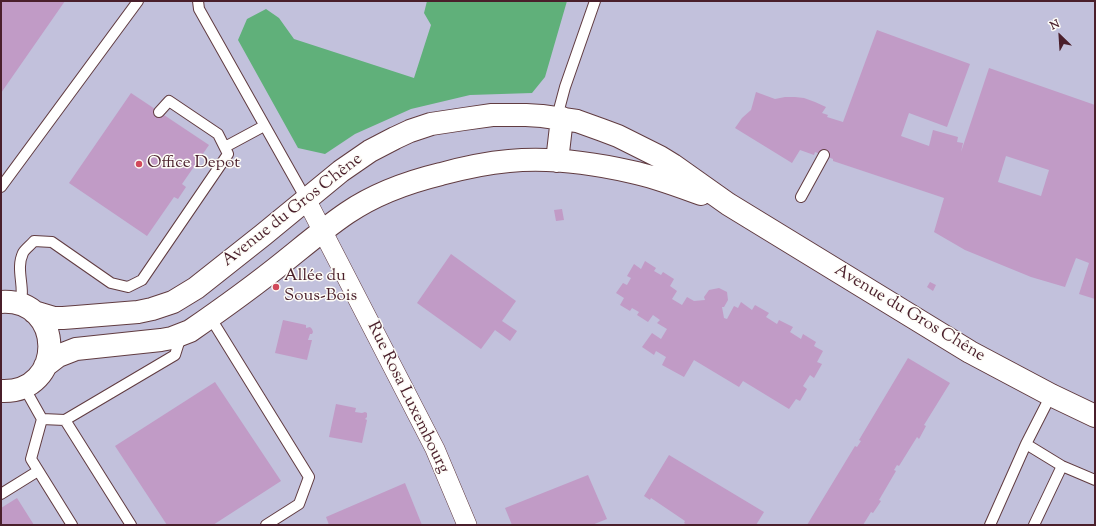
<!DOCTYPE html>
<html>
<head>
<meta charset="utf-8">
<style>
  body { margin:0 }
  #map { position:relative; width:1096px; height:526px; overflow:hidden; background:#e6e0bb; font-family:"Sorts Mill Goudy",serif }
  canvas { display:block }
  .frame { position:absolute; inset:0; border:2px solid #4a1f2b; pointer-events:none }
  .north { position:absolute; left:1040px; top:16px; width:40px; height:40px; -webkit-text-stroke:3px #fdfcf7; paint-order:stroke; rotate:335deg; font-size:11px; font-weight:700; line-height:16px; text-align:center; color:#4a1f2b }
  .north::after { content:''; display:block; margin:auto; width:14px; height:18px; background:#4a1f2b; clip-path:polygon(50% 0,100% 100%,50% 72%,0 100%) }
</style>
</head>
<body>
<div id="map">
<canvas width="1096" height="526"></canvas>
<div class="frame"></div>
<div class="north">N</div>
</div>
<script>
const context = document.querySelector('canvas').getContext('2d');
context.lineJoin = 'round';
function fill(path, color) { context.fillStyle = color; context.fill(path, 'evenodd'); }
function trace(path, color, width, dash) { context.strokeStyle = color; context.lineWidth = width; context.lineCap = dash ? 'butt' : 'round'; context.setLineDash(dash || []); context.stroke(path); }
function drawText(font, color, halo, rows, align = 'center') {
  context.font = font + ' "Sorts Mill Goudy",serif'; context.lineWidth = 3; context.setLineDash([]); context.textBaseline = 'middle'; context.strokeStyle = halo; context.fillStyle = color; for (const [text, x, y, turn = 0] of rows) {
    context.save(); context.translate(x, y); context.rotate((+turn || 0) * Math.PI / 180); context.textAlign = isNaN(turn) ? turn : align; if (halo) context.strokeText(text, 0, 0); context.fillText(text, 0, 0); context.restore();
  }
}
fill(new Path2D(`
  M1,1h1094v524h-1094z`), '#c2c1dc');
fill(new Path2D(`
  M427,1h140l-22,76 -13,16 -62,2 -59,14 -56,25 -30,20 -27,-6 -60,-108 9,-21 19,-10 13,9 15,21 120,39 17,-53 -7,-12z`), '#60b07a');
fill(new Path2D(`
  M1,1h64l-64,92z
  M877,30l93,34 -23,63 -38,-14 -8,23 28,10 4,-16 25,7 -1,5 6,1 -2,9 28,-84 106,37v194l-16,-5 10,-31 -13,-5 -11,29 -34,-10 -66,-27 -31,-18 10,-34 -111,-37v-2l-18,-7 -1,3 -14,-5 -8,13 -57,-35 7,-10 9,-8 5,-18 19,7 10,-2h10l9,1 11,4 11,5 -4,6 6,2 -1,2 16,5zM1006,156l43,14 -8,26 -43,-14z
  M131,93l78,52 -27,39 4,3 -8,12 -4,-2 -27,39 -78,-53z
  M562,209l2,11 -8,1 -2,-11z
  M451,254l65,47 -14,20 15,10 -7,10 -15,-11 -14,19 -64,-46z
  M645,261l11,7 -2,3 7,4 2,-3 11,7 -4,7 7,5 -5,8 10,6 5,-8 7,4 11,-1 -1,-3 5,-7 10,-2 8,4 1,8 -4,7h-2l2,11 3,1 7,-13 4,2 3,-6 11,8 3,-5 14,8 -3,4 11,7 2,-4 14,7 -3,5 11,7 2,-5 13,8 -2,4 9,5 -6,11 5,2 -8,14 -4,-3 -7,11 4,3 -7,12 -4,-2 -7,10 -46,-28 -4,6 -45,-27 -10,17 -22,-12 4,-8 -10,-6 -2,4 -12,-8 10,-14 9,6 6,-10 -10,-6 3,-3 -7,-5 -5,7 -11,-7 2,-3 -7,-4 -2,3 -10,-6 4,-7 -8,-5 7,-10 4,2 4,-7 -4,-2 7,-12 7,5z
  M930,282l6,3 -3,6 -6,-4z
  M283,320l23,5v3l4,-1 2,2 1,3 -1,2h-2l-2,6h4l-5,20 -32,-7z
  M908,358l42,25 -26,42 2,1 -7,13 -2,-2 -18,29 -2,-1 -3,5 2,1 -17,29 2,1 -8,12 -2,-1 -8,13h-56l48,-79 2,1 4,-6 -2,-1z
  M215,382l66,99 -68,44h-46l-52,-79z
  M336,404l20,4 -1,4 7,1 3,-1 2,1v4l-2,2 2,1 -5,23 -33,-6z
  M669,455l95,57 -8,13h-69l-3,-2 1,-2 -34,-23 -1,2 -6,-4z
  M588,475l19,44 -15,6h-80l-7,-17z
  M405,483l17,42h-93l-3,-8z
  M17,498l17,27h-33v-17z`), '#c19bc6');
const lane = new Path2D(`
  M198,1l1,8 107,190
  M557,117l8,-30 30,-86
  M225,147l39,-21
  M1,187l137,-186
  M801,197l23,-42
  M20,304c6,-16 -5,-34 3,-51 2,-4 8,-8 11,-12l18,1 59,41 17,4 14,-7 86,-126 -10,-20 -49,-33 -10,11
  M210,317l99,160 -10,27 -33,21
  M24,387l18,32 -11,40 41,66
  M42,419l23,1 66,105
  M65,420l110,-65 6,-19
  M1026,444l36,22 33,14
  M1,494l37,-23
  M990,525l36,-81 25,-49
  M1034,525l28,-59`);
const street = new Path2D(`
  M306,199l129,250 32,76`);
const secondary = new Path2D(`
  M557,161l5,-43
  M1,302c64,-4 65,92 0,89
  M34,312l20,6h9l13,-1 62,-5 14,-3 21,-7 23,-14 67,-53 78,-64 29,-20 25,-13 15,-7 21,-7 33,-5 28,-4h34l16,1 35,5 25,9 16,6 42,21 13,8 55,39 242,148 81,43 44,21
  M45,366l13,-10 18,-7 85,-9 11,-2 18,-7c32,-22 64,-45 95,-70 20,-16 40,-33 62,-48 28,-19 61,-31 94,-39 22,-6 45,-11 68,-13 41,-4 84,2 123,11 24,5 47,14 69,22`);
trace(lane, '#613c41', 12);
trace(street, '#613c41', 20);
trace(secondary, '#613c41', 24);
trace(lane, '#fff', 10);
trace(street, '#fff', 19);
trace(secondary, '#fff', 22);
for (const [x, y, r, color] of [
  [139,164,4,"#d1495b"],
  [276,287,4,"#d1495b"]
]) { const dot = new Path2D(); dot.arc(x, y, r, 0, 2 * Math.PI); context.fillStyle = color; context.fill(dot); trace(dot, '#fdfcf7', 1.5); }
drawText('17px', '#4a1f2b', '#fdfcf7', [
  ["Office Depot",147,164],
  ["Allée du",284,277],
  ["Sous-Bois",284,297]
], 'left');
drawText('17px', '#4a1f2b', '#fdfcf7', [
  ["Avenue du Gros Chêne",293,211,-38],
  ["Avenue du Gros Chêne",909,314,31],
  ["Rue Rosa Luxembourg",407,398,64]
]);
</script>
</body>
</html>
